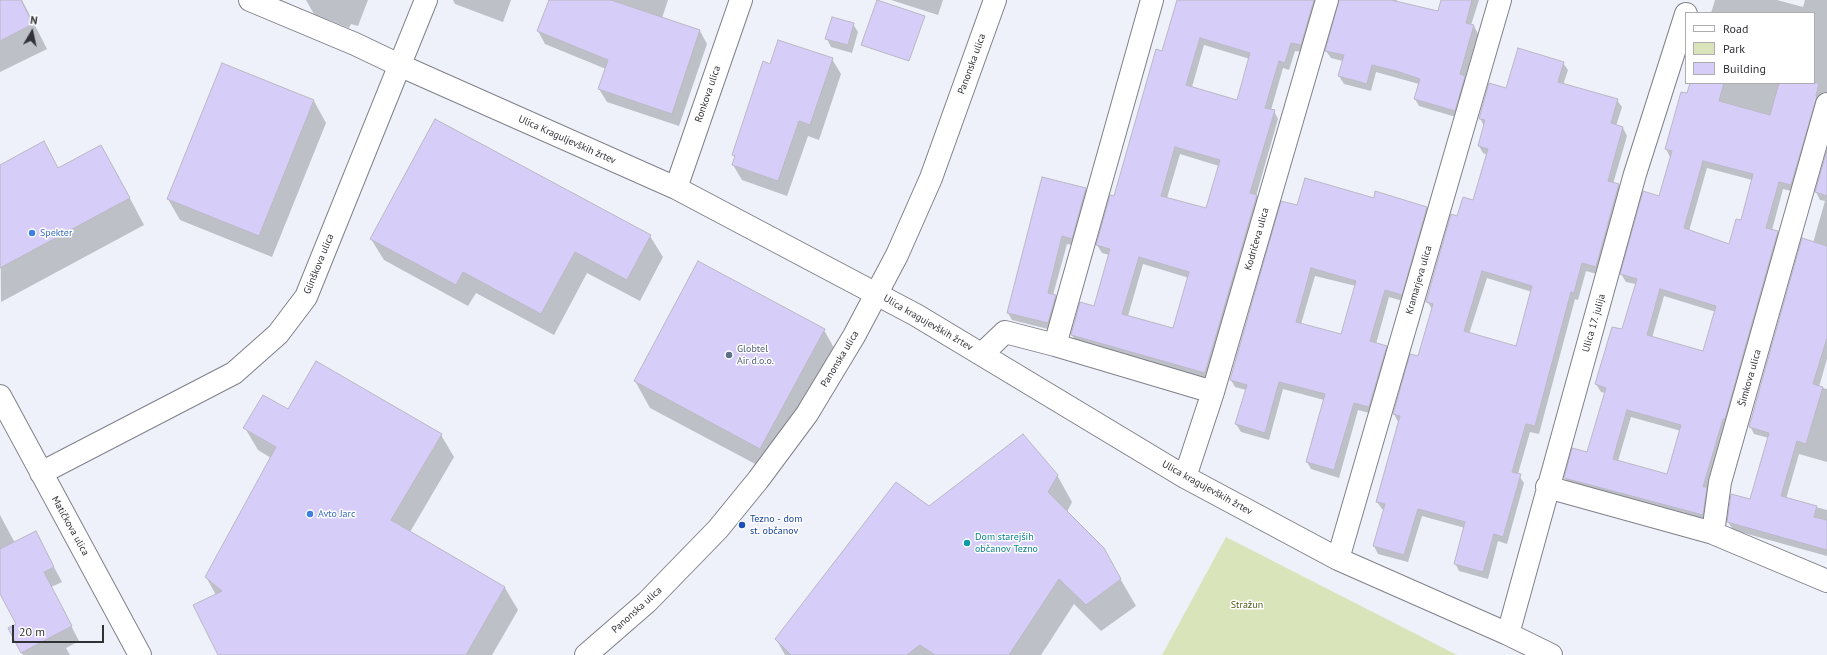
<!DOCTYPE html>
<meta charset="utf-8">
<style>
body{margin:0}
#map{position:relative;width:1827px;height:655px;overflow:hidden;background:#eef0fa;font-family:"PT Sans",sans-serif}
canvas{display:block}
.legend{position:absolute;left:1685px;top:12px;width:130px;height:72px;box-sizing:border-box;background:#fff;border:1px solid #adadaf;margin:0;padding:5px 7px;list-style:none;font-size:12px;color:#313236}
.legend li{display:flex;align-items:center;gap:8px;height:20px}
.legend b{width:20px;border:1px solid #adadaf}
.north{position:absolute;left:12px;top:12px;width:40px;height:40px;-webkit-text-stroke:3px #fff;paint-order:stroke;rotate:9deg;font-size:11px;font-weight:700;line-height:16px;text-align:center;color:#313236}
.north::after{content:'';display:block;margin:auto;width:14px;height:18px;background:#313236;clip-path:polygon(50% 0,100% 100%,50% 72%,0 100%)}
.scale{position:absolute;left:12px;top:625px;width:92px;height:18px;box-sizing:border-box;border:2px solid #313236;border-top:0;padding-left:5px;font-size:12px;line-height:14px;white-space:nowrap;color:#313236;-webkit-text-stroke:3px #fff;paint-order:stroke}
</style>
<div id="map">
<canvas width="1827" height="655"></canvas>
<ul class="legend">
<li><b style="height:5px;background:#fff"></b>Road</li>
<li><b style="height:11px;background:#dae4bb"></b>Park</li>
<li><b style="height:11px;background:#d6cdf9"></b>Building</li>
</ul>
<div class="north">N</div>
<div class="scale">20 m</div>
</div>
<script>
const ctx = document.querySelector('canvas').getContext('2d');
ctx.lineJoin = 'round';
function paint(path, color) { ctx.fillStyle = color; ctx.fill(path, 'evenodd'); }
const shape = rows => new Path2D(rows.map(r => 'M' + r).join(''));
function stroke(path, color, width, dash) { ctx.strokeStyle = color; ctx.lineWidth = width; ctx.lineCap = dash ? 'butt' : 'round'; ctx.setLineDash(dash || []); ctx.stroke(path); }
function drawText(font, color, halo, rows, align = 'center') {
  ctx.font = font + ' "PT Sans",sans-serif'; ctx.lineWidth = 3; ctx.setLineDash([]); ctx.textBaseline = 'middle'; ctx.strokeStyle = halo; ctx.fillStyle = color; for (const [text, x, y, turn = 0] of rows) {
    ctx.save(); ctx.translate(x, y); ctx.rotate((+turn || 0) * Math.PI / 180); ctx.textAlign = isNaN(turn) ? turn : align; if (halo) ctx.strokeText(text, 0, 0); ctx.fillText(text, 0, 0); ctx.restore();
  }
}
paint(shape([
 [1226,537,1457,655,1162,655]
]), '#dae4bb');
paint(shape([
 [0,0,22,0,47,49,0,72],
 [306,0,368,0,358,26,351,24,349,28,314,14],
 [453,0,511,0,503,22,455,4],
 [550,0,668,0,662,18,700,31,707,44,679,126,607,102,599,89,606,69,545,44,538,31],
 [891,0,943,0,938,15],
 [1178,0,1322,0,1305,52,1295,51,1289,70,1283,68,1271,110,1274,111,1278,119,1256,196,1261,204,1210,380,1076,343,1072,335,1081,303,1094,307,1109,255,1102,253,1097,245,1115,197,1163,52],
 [1204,45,1250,59,1237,101,1192,87],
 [1180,154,1219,166,1207,210,1167,198],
 [1143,264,1189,278,1173,329,1128,316],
 [1340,0,1397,0,1396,2,1438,12,1442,0,1479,0,1471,25,1474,26,1478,34,1465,78,1469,84,1459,118,1419,106,1415,99,1419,84,1401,79,1376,72,1371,91,1344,84,1339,76,1343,61,1331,58,1326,51],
 [1715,0,1777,0,1803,7,1805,0,1827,0,1827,100,1795,192,1783,189,1772,230,1777,232,1782,240,1707,522,1569,486,1565,478,1573,449,1588,453,1605,393,1601,392,1596,384,1623,331,1636,284,1626,282,1621,274,1660,197,1670,157,1666,149,1691,83,1814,83,1814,13,1711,13],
 [1707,168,1752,180,1741,221,1730,245,1689,231],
 [1664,296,1716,312,1703,352,1652,338],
 [1631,417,1681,431,1668,475,1618,461],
 [853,24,858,32,852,53,831,47,827,39],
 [832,59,841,74,819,140,808,136,787,196,742,180,733,165,735,159,733,155,771,65],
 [1563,63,1568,70,1563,85,1617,100,1622,107,1616,126,1623,128,1627,136,1613,184,1618,185,1623,193,1600,275,1586,271,1578,300,1575,299,1539,434,1530,432,1518,474,1524,483,1507,544,1498,541,1488,579,1459,571,1455,563,1465,528,1422,516,1408,562,1378,554,1374,546,1384,510,1382,509,1377,502,1398,422,1394,414,1418,357,1432,309,1427,301,1458,217,1473,201,1487,155,1483,153,1479,146,1484,126,1480,118,1507,90],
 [1487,278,1532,292,1516,348,1469,334],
 [223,64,314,101,326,123,272,257,180,220,168,199],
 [44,143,58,169,116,172,144,225,1,302,0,166],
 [1827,154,1827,359,1819,387,1827,389,1827,462,1799,454,1786,499,1827,510,1827,556,1733,530,1728,522,1751,500,1769,438,1754,434,1750,426,1813,243,1825,201,1820,200,1816,192],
 [1085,189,1090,197,1076,246,1067,244,1053,295,1055,296,1060,304,1052,330,1012,320,1008,313],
 [1374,199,1426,208,1431,215,1406,302,1389,297,1376,344,1386,347,1390,355,1373,414,1358,410,1339,478,1311,469,1307,462,1324,400,1283,389,1269,440,1241,432,1236,424,1246,390,1235,387,1231,380,1298,206],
 [1315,276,1356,286,1341,336,1301,324],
 [650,236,663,257,640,301,587,273,554,335,476,293,468,306,384,260,371,239],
 [824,330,839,357,776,475,650,408,635,381],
 [288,411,441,435,454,457,410,532,505,588,518,610,492,655,219,655,216,595,206,577,271,458,258,450,245,428],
 [1057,475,1072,502,1067,512,1103,549,1136,606,1101,631,1074,604,1041,655,785,655,776,639,929,507],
 [0,515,15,543,43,547,62,582,51,587,79,641,66,648,70,655,23,655,9,629,17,625,0,592]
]), '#0003');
const building = shape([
 [0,0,21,0,33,24,0,41,0,0],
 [549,0,611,0,700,30,672,114,598,89,608,60,537,31,549,0],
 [877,0,925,16,909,61,861,45,877,0],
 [1177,0,1314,0,1301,45,1291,43,1285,63,1279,61,1265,108,1275,110,1250,193,1257,195,1205,373,1071,335,1080,302,1094,306,1110,249,1096,245,1110,195,1114,196,1156,49,1162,51,1177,0],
 [1200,38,1250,53,1237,100,1186,85,1200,38],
 [1175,147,1220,160,1206,208,1161,196,1175,147],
 [1139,257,1189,272,1173,328,1122,314,1139,257],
 [1339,0,1391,0,1438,11,1441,0,1472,0,1466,23,1474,25,1460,74,1465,76,1455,111,1414,99,1420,79,1396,71,1372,65,1367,84,1338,76,1344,55,1325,51,1339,0],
 [832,17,854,23,848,45,825,39,832,17],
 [778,40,833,58,810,125,799,121,778,181,732,165,735,156,732,155,763,61,770,64,778,40],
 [1518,48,1564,62,1558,82,1618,99,1611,123,1623,127,1608,181,1619,184,1596,267,1582,263,1574,293,1571,292,1535,426,1526,424,1512,472,1521,474,1503,537,1494,534,1483,572,1454,564,1465,522,1418,509,1404,555,1373,546,1385,504,1376,502,1400,416,1393,414,1410,354,1418,356,1433,304,1426,302,1451,214,1457,216,1463,197,1473,200,1488,149,1478,146,1485,120,1479,119,1489,83,1506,88,1518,48],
 [1482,271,1532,286,1516,346,1464,331,1482,271],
 [222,63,314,100,259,236,167,199,222,63],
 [1690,83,1724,83,1719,101,1770,115,1779,83,1819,83,1816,96,1817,96,1791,185,1779,182,1766,228,1778,231,1725,419,1723,419,1703,487,1707,487,1703,515,1564,478,1572,448,1587,452,1606,388,1595,384,1612,327,1622,329,1637,279,1620,274,1643,191,1659,196,1672,151,1665,149,1681,92,1687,93,1690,83],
 [1703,161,1753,174,1741,220,1736,219,1729,244,1684,228,1703,161],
 [1660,289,1716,306,1703,351,1647,335,1660,289],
 [1627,410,1681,425,1667,474,1613,459,1627,410],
 [435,119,651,235,627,280,575,252,541,314,463,272,456,285,370,239,435,119],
 [44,141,58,168,101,145,130,198,0,268,0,165,44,141],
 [1827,150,1827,196,1815,192,1827,150],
 [1042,177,1086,188,1072,239,1062,236,1048,293,1056,295,1048,323,1007,313,1042,177],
 [1305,178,1374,198,1375,191,1427,207,1402,295,1385,290,1370,341,1387,346,1369,407,1354,403,1334,470,1306,462,1325,394,1279,382,1265,433,1235,424,1247,385,1230,380,1281,201,1297,205,1305,178],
 [1311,268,1356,281,1341,334,1296,322,1311,268],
 [1802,238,1827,246,1827,338,1813,384,1823,387,1806,444,1797,441,1781,496,1817,506,1814,517,1827,520,1827,550,1727,522,1731,494,1750,499,1769,433,1749,427,1802,238],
 [698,261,825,329,760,449,634,381,698,261],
 [316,361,442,434,391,520,505,587,466,655,218,655,193,605,222,591,205,577,276,447,243,428,263,395,288,409,316,361],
 [1023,434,1058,475,1048,492,1104,548,1121,579,1086,605,1059,579,1009,655,935,655,920,645,907,655,791,655,775,639,896,482,929,506,1023,434],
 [36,531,54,567,44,572,72,626,21,653,8,628,16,624,0,594,0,549,36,531]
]);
paint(building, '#d6cdf9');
stroke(building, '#bab8c2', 1);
const minor = shape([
 [250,0,355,44,399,65,676,188,916,315,1185,477,1338,559,1508,634,1551,655],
 [1827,104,1720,482,1713,533,1827,581],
 [676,188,741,0],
 [1055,345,1152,0],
 [982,354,1005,332,1055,345,1213,392],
 [0,396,140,655],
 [41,473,234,373,278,334,306,297,426,0],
 [1185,477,1213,392,1327,0],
 [1547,487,1713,533],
 [1338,559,1500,0],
 [1508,634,1635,174,1686,14]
]);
const tertiary = shape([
 [586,655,647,602,718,529,758,480,807,414,854,336,897,255,931,178,995,0]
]);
stroke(minor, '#7f818a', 24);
stroke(tertiary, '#7f818a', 24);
stroke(minor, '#fff', 22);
stroke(tertiary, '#fff', 22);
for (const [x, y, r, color] of [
 [32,233,4,"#3f7fe0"],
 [729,355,4,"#5c6f8a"],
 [310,514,4,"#3f7fe0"],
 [742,525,4,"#1a4fb4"],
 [967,543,4,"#0f9aa8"]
]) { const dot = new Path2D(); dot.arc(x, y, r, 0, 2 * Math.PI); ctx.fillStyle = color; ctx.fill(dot); stroke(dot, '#fff', 1.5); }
drawText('10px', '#313236', '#fff', [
 ["Panonska ulica",972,64,-70],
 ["Ronkova ulica",708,94,-71],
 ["Ulica Kraguljevških žrtev",567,140,24],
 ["Kodričeva ulica",1257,239,-74],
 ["Glinškova ulica",319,264,-68],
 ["Kramarjeva ulica",1419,280,-74],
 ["Ulica kragujevških žrtev",928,323,30],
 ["Ulica 17. julija",1594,323,-74],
 ["Panonska ulica",840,359,-59],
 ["Šimkova ulica",1750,378,-74],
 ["Ulica kragujevških žrtev",1207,488,29],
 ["Matičkova ulica",70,526,61],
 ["Panonska ulica",637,610,-42]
]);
drawText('10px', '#366cbe', '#fff', [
 ["Spekter",40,233],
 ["Avto Jarc",318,514]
], 'left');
drawText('10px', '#4e5e75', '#fff', [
 ["Globtel",737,349],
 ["Air d.o.o.",737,361]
], 'left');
drawText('10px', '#164399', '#fff', [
 ["Tezno - dom",750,519],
 ["st. občanov",750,531]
], 'left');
drawText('10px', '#0d838f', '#fff', [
 ["Dom starejših",975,537],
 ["občanov Tezno",975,549]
], 'left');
drawText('10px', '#515d1a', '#fff', [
 ["Stražun",1247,605]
]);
</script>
